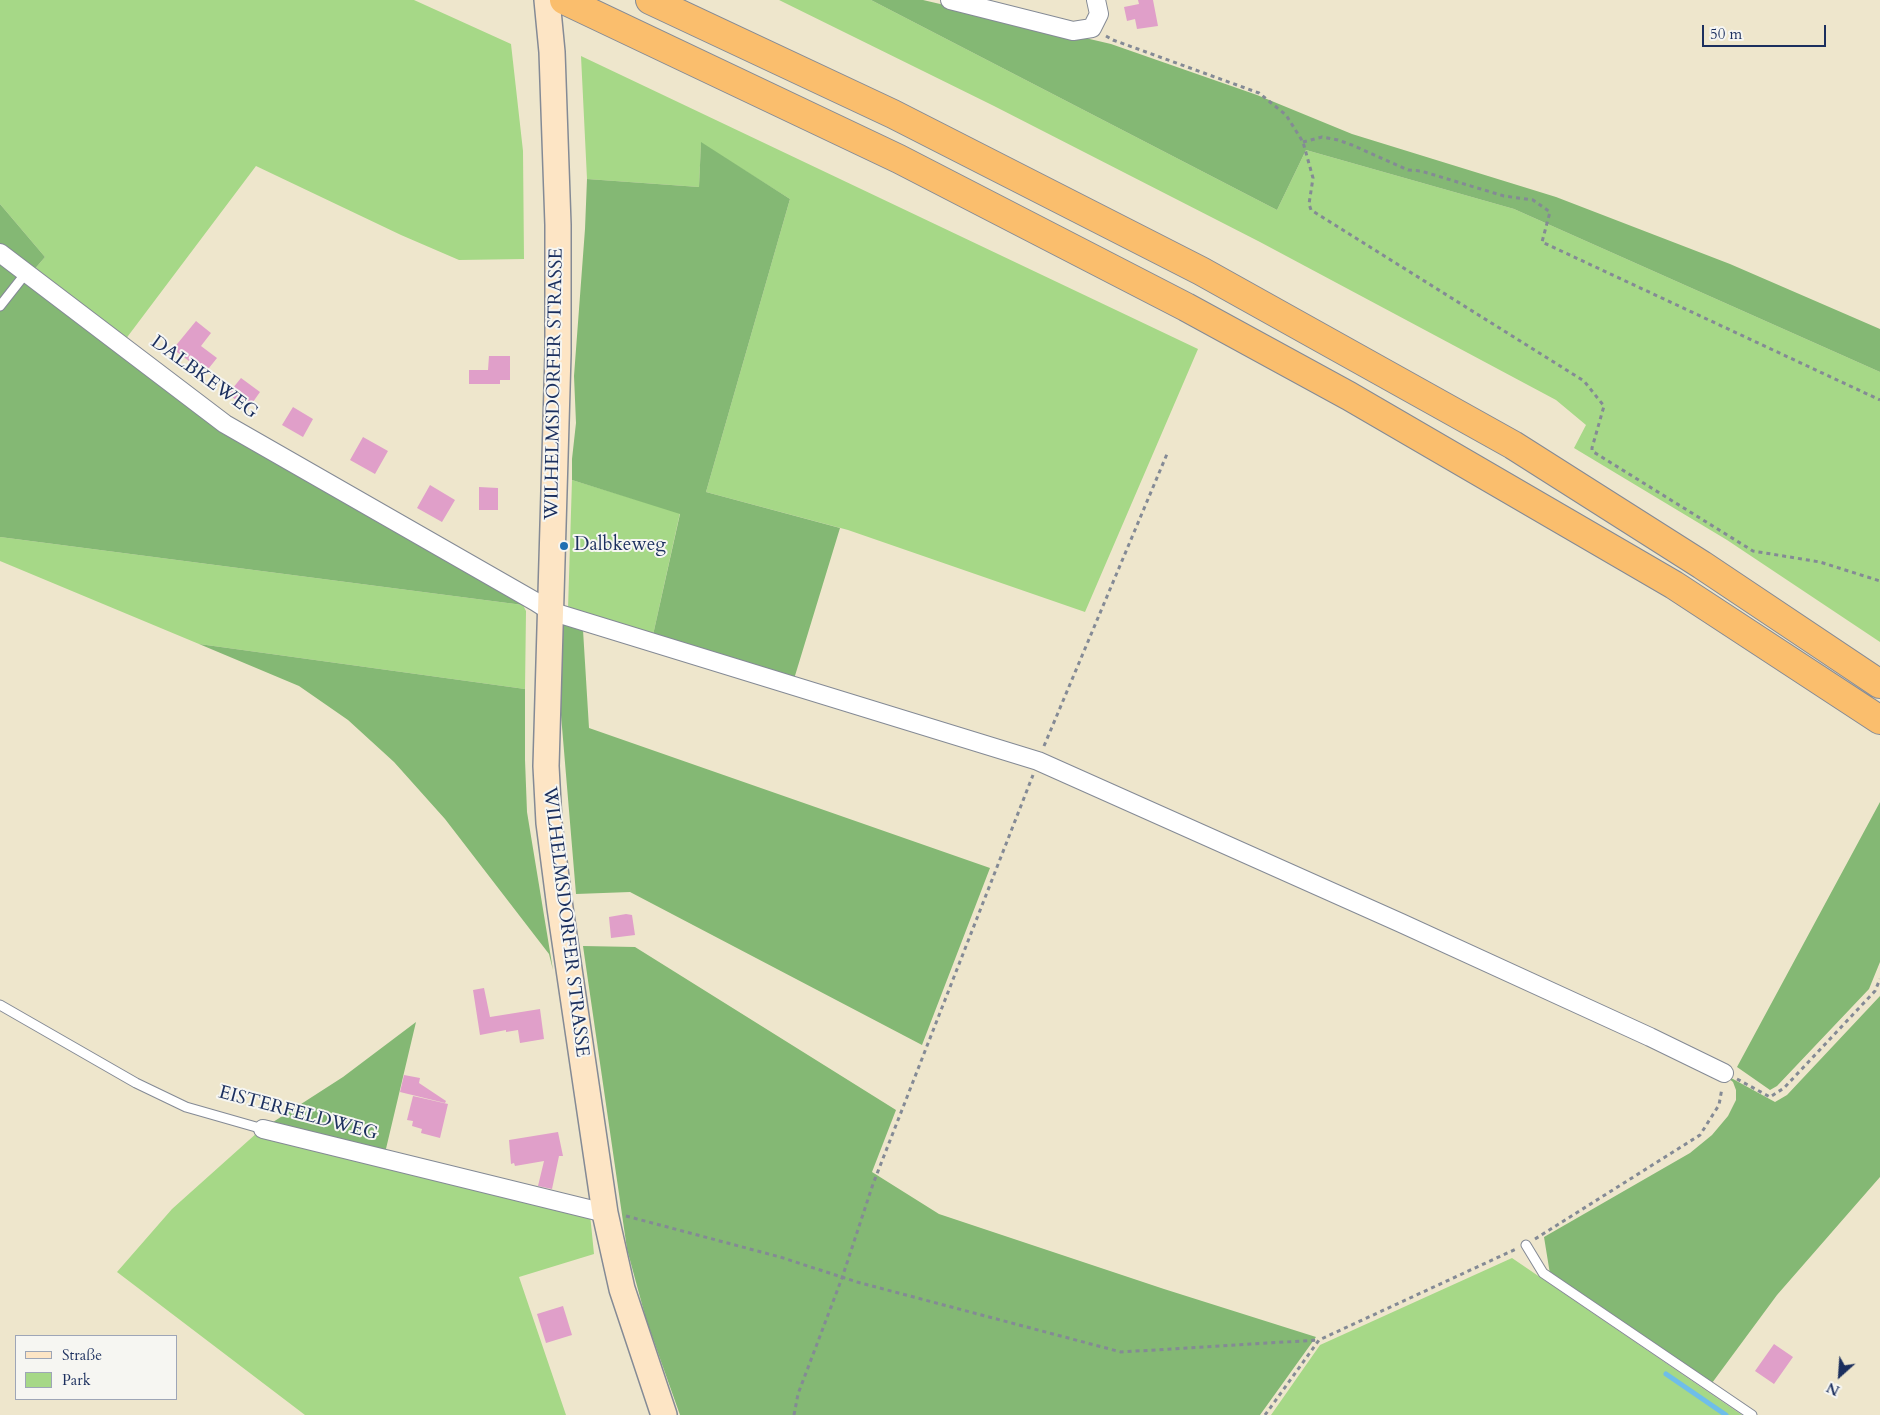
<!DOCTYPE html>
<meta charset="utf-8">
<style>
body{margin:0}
#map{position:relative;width:1880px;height:1415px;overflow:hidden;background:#eee6cc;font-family:Cardo,serif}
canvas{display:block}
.legend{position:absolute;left:15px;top:1335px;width:162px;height:65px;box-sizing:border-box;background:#f6f6f2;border:1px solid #9ea6b7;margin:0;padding:6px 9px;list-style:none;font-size:15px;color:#1b2f5e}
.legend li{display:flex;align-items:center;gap:10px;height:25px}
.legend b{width:25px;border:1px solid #9ea6b7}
.north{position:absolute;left:1815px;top:1350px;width:50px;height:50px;-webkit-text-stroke:4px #f6f6f2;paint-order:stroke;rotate:206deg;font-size:14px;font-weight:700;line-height:20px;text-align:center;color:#1b2f5e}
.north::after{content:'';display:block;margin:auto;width:18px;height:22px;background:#1b2f5e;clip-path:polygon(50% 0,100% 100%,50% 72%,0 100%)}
.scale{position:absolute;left:1702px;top:25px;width:124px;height:22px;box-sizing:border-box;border:2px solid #1b2f5e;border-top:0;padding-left:6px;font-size:15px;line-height:18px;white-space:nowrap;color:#1b2f5e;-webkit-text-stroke:4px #f6f6f2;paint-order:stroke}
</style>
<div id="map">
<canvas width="1880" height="1415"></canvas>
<ul class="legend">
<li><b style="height:6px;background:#fde5c5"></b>Straße</li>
<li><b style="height:14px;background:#a6d887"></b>Park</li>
</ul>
<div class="north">N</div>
<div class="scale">50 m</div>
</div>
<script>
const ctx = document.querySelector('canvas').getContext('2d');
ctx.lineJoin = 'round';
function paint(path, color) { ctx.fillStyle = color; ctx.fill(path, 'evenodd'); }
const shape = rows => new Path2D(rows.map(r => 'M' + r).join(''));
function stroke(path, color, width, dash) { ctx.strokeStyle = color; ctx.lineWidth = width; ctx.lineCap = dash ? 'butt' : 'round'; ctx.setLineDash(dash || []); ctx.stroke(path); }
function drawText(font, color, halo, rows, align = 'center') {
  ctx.font = font + ' Cardo,serif'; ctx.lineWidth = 4; ctx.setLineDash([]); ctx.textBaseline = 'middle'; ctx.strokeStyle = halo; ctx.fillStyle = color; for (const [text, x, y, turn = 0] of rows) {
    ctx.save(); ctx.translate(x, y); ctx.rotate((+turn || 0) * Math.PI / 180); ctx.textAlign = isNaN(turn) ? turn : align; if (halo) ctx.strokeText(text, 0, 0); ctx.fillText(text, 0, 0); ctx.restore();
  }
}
paint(shape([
 [0,0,414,0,511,44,523,151,524,259,459,260,401,235,256,166,125,340,33,271,45,257,0,204],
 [779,0,871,0,1277,210,1306,150,1514,209,1880,372,1880,642,1727,540,1574,448,1586,425,1556,400,1260,242,994,106],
 [581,56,1198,349,1085,612,848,530,706,492,790,199,701,143,699,187,587,179],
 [572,480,680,513,653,635,568,609],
 [0,537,523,605,526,611,525,689,199,644,0,561],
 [258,1132,590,1214,594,1254,519,1277,566,1415,305,1415,117,1272,172,1209],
 [1512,1258,1742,1415,1271,1415,1320,1345]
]), '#a6d887');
paint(shape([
 [871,0,923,0,1111,44,1257,95,1352,134,1556,197,1730,264,1880,329,1880,372,1514,209,1306,150,1277,210],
 [701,142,790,199,706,492,840,528,794,679,653,635,680,514,572,480,572,459,576,423,574,376,585,229,587,179,699,187],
 [0,204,45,257,33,271,0,245],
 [0,263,222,431,523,605,0,537],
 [560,622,583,630,589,728,990,868,922,1045,630,892,576,894,561,715],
 [199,644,525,689,525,760,527,812,553,970,549,954,445,819,394,762,348,720,299,686],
 [1880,802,1880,962,1869,989,1777,1086,1770,1090,1737,1067],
 [583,946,635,947,896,1110,872,1172,939,1214,1164,1289,1316,1337,1260,1415,680,1415,646,1319,627,1249],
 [1880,996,1880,1177,1777,1295,1712,1383,1550,1274,1544,1237,1690,1153,1712,1135,1728,1116,1736,1100,1736,1090,1733,1082,1722,1073,1775,1102,1787,1095],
 [416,1022,385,1153,270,1124,343,1077]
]), '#84b874');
stroke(shape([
 [1666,1374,1726,1415]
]), '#6fbee9', 5);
paint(shape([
 [1138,0,1153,0,1158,26,1137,29,1135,19,1127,21,1124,7,1139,4],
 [196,321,211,333,201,346,217,358,205,373,173,349],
 [489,356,510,356,510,380,500,380,500,384,469,384,469,370,488,370],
 [241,378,260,392,248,409,228,394],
 [293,407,313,419,303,437,282,425],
 [363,437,388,451,375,474,350,460],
 [430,485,455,500,442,522,417,508],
 [479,487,498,488,498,510,479,510],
 [626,914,632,915,635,935,611,938,609,917],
 [484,988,490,1017,540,1009,544,1039,520,1043,518,1030,506,1032,506,1030,480,1035,473,990],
 [404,1075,420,1078,419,1083,446,1101,445,1103,400,1092],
 [413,1096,448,1104,440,1138,421,1133,422,1129,412,1126,413,1121,407,1120],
 [558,1132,563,1156,559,1156,552,1189,538,1186,544,1161,515,1166,514,1163,511,1164,509,1140],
 [563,1306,572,1335,546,1343,537,1314],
 [1774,1344,1793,1357,1774,1384,1755,1371]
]), '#e09fc9');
const lane = shape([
 [0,306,26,273],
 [0,1005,136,1083,186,1107,263,1129],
 [1526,1245,1543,1273,1752,1415]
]);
const street = shape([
 [950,0,1073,31,1092,28,1099,14,1096,0],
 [0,253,225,424,536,602,550,611,1038,761,1401,923,1650,1037,1724,1073],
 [263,1129,605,1213]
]);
const secondary = shape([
 [547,0,552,52,558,225,558,354,546,766,549,823,560,908,605,1213,622,1289,664,1415]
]);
const highway = shape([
 [564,0,899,159,1186,307,1349,396,1674,585,1880,720],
 [650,0,893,114,1201,271,1513,445,1702,565,1880,684]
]);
stroke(lane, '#848a95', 11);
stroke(street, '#848a95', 20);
stroke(secondary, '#848a95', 28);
stroke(highway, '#848a95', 30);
stroke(shape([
 [1106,36,1113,40,1259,93,1286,115,1303,142,1313,178,1309,204,1311,210,1584,381,1604,406,1592,448,1592,451,1753,551,1820,562,1880,581],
 [1303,142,1322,137,1338,140,1352,145,1408,170,1421,171,1504,196,1533,200,1550,212,1542,242,1880,400],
 [1044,746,1167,454],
 [1737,1079,1770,1097,1784,1088,1875,991,1880,979],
 [626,1216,780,1257,857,1282,1121,1352,1318,1340],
 [1535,1239,1700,1135,1719,1105,1722,1088],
 [794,1415,798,1394,842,1278,873,1184,1033,775],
 [1265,1415,1319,1340,1516,1249]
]), '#848a95', 3, [4, 4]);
stroke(lane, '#fff', 9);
stroke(street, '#fff', 18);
stroke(secondary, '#fde5c5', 25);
stroke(highway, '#fabe6d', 28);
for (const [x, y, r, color] of [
 [564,546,5,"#1f6fb2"]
]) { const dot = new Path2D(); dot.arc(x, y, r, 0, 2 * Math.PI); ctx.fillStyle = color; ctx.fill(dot); stroke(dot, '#f6f6f2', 2); }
drawText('19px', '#1b2f5e', '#f6f6f2', [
 ["DALBKEWEG",204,378,36],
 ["WILHELMSDORFER STRASSE",555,384,-89],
 ["WILHELMSDORFER STRASSE",565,922,83],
 ["EISTERFELDWEG",298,1114,15]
]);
drawText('19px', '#1b2f5e', '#f6f6f2', [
 ["Dalbkeweg",574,546]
], 'left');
</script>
